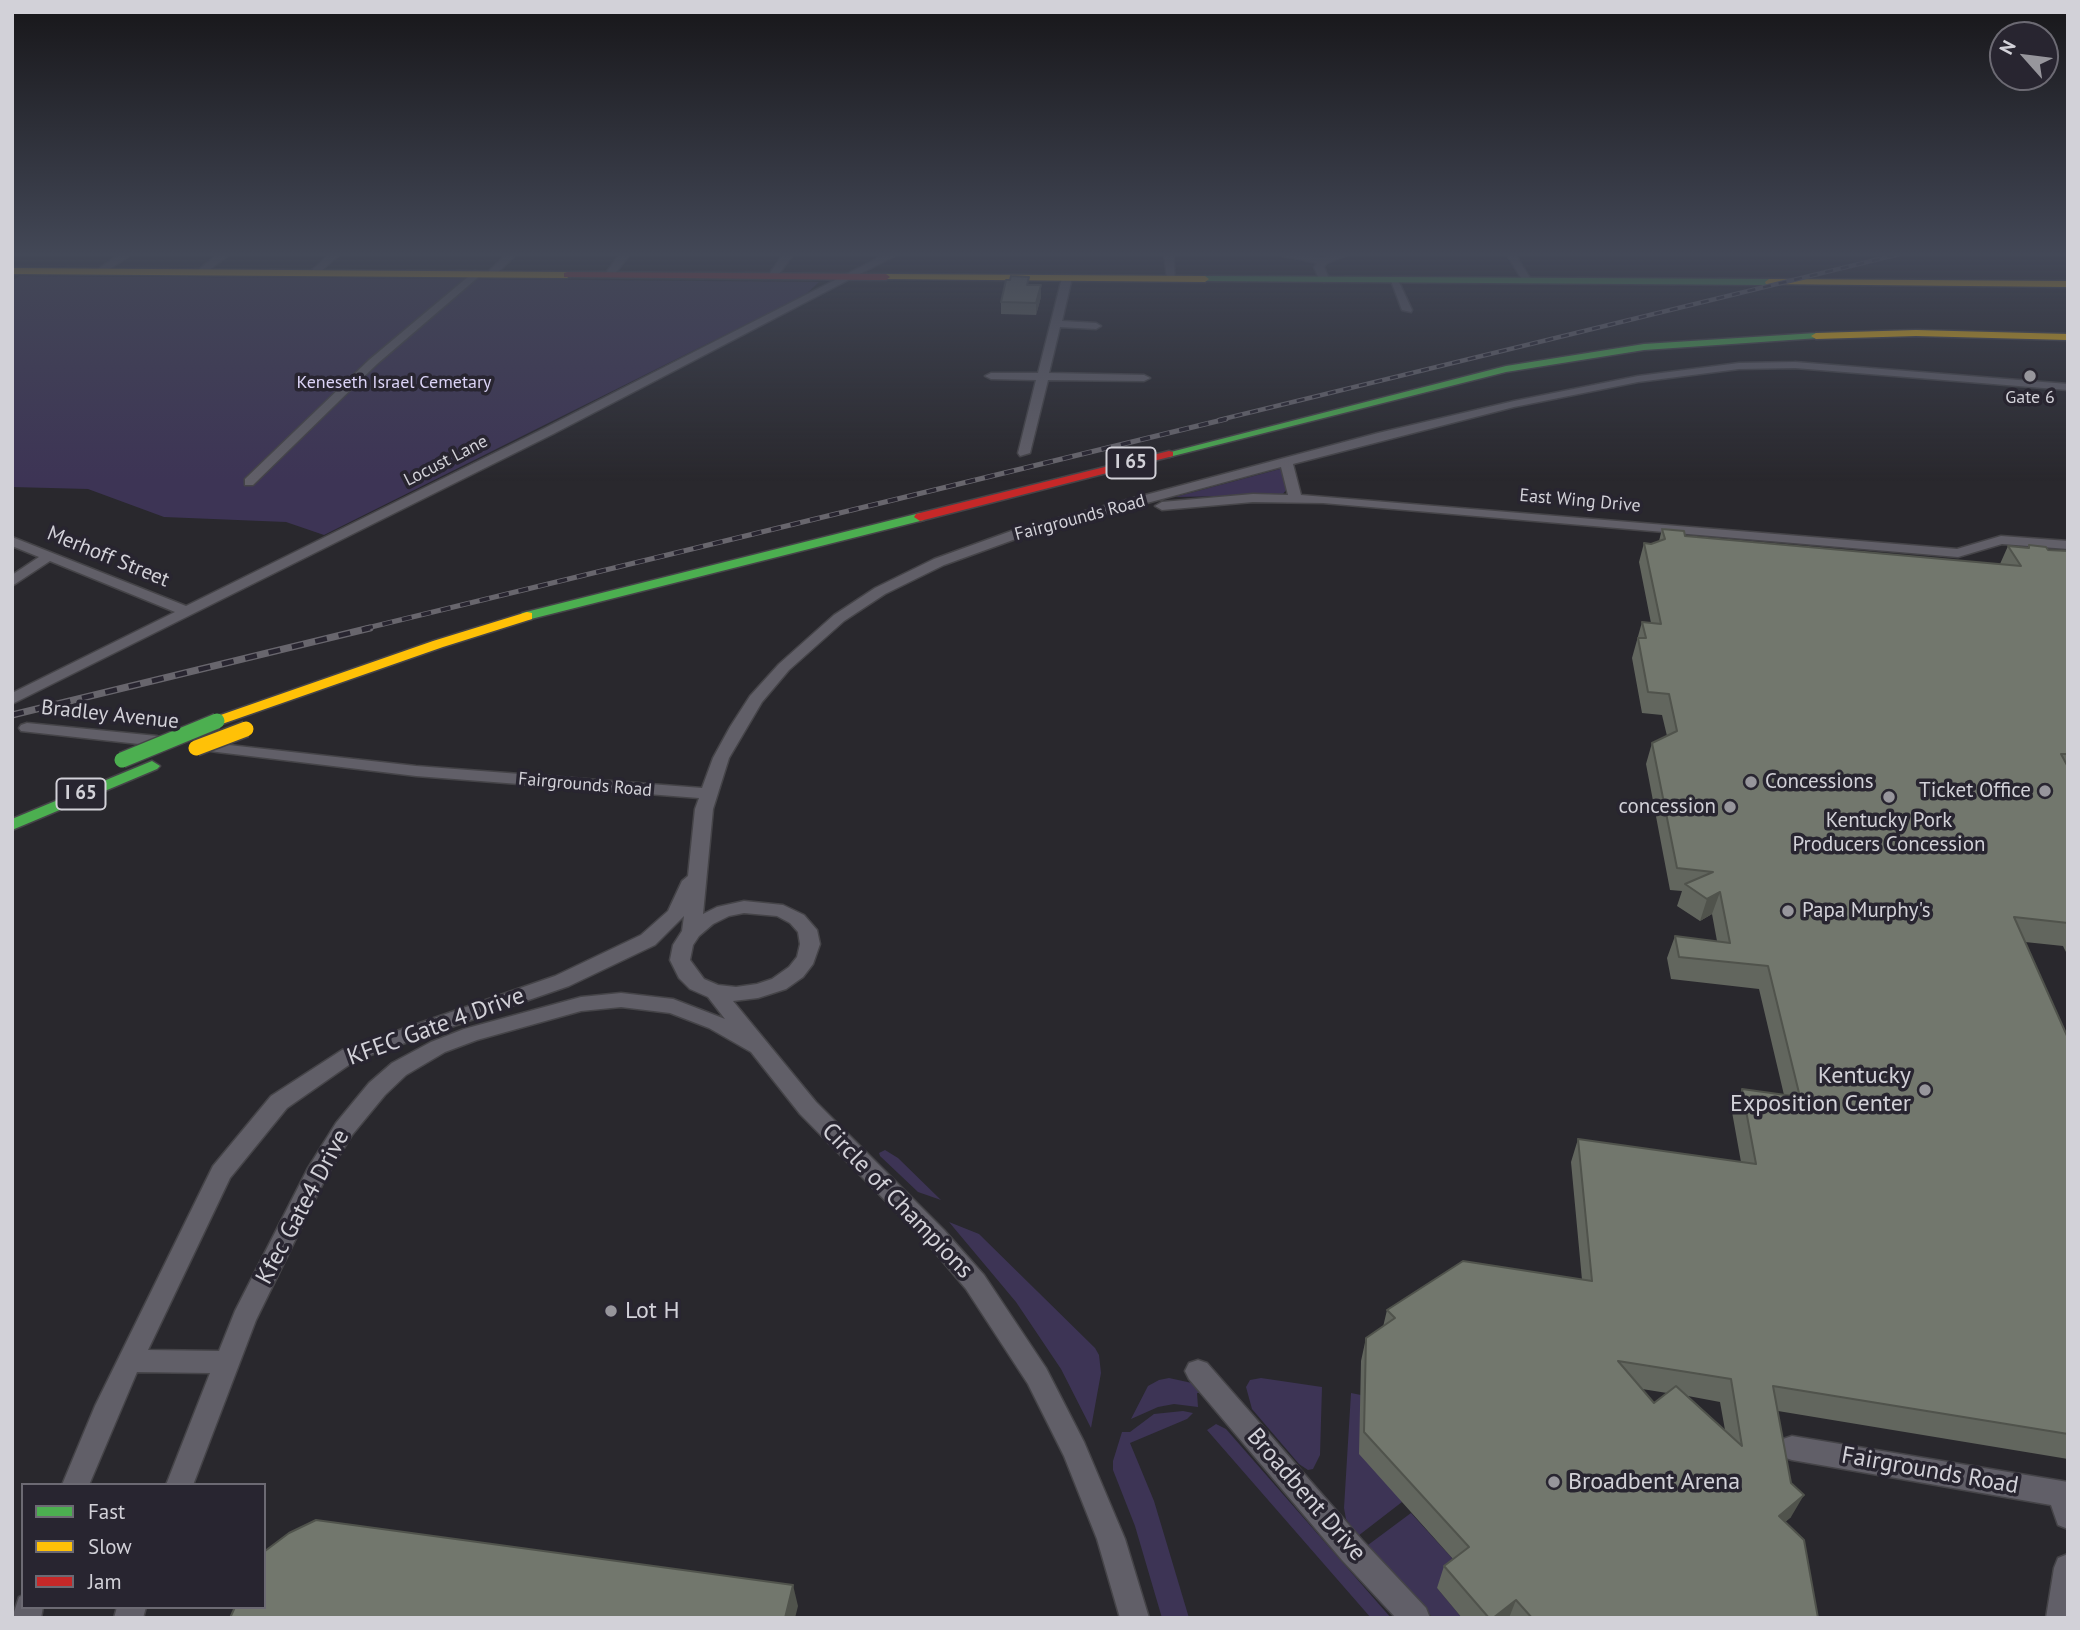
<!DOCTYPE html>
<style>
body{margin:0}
#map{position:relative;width:2080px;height:1630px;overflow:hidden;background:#29282d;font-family:"PT Sans",sans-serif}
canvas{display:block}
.frame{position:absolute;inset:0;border:14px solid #d2d1d8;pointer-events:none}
.legend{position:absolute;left:21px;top:1483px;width:245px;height:126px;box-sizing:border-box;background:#282530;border:2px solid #6c6a73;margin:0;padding:9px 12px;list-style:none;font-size:21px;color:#d2d1d8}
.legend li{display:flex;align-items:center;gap:14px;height:35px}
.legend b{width:35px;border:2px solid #6c6a73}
.north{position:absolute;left:1989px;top:21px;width:70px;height:70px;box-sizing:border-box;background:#282530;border:2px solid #6c6a73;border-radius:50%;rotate:298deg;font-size:19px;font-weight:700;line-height:28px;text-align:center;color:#d2d1d8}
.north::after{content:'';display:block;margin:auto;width:24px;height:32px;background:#97969c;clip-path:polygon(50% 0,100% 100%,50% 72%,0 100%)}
</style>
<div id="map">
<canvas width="2080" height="1630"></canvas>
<div class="frame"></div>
<ul class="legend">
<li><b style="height:9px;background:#4caf50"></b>Fast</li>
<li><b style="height:9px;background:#ffc107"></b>Slow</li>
<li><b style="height:9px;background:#c62828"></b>Jam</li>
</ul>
<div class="north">N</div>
</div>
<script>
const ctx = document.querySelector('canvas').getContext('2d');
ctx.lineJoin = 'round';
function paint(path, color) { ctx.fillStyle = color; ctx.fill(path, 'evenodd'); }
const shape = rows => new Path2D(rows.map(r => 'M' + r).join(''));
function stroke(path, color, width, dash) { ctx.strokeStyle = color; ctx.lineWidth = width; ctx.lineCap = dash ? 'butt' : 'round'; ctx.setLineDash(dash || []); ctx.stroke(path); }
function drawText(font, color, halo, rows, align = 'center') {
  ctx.font = font + ' "PT Sans",sans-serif'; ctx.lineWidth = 7; ctx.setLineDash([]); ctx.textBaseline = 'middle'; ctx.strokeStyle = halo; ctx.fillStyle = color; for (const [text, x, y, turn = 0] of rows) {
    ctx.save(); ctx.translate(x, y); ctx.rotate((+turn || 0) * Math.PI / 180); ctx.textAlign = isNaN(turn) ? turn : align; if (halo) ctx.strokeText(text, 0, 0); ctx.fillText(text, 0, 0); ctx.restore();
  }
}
paint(shape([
 [19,276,356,278,819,282,805,295,324,535,286,522,164,517,88,489,12,487,12,281],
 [1280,469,1284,471,1287,489,1282,495,1175,497],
 [885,1150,898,1158,941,1200,918,1192,880,1156,879,1153],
 [949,1222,979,1234,1095,1348,1099,1355,1101,1373,1091,1428,1061,1369,1016,1302],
 [1169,1378,1192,1383,1202,1393,1197,1393,1198,1407,1174,1404,1158,1407,1131,1419,1148,1386,1159,1380],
 [1261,1378,1322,1387,1320,1455,1313,1469,1308,1470,1299,1464,1252,1409,1246,1387,1250,1380],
 [1351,1393,1361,1395,1402,1502,1358,1536,1346,1519,1344,1508],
 [1183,1411,1193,1413,1187,1419,1130,1443,1154,1501,1189,1618,1162,1618,1135,1526,1113,1470,1113,1461,1122,1432,1130,1432,1154,1414],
 [1216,1424,1226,1429,1391,1618,1371,1618,1207,1430],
 [1411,1513,1462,1569,1437,1588,1462,1618,1433,1618,1368,1545]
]), '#3d3455');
const street = shape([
 [122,253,133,253,104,273,98,273,98,269,122,253],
 [220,253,231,253,204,274,198,274,198,270,220,253],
 [331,253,341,253,318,274,312,274,312,270,331,253],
 [508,253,518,253,495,275,489,275,489,271,508,253],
 [621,253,631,253,613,276,607,276,605,274,621,253],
 [784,253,794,253,776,278,770,278,768,276,784,253],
 [888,253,900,253,553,434,12,704,12,693,175,612,50,561,12,586,12,575,39,557,12,546,12,537,186,606,545,428,888,253],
 [1164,253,1173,253,1175,281,1167,279,1164,253],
 [1270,253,1290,253,1323,258,1339,253,1352,253,1327,263,1324,267,1329,279,1324,282,1319,279,1314,267,1317,263,1270,253],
 [1506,253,1514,253,1532,281,1530,283,1524,283,1506,253],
 [475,271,483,273,377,364,253,485,245,485,245,479,369,360,475,271],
 [1067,275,1072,278,1062,321,1096,323,1101,326,1096,329,1060,327,1049,373,1144,375,1150,378,1144,381,1048,380,1030,453,1020,456,1018,453,1036,380,991,379,985,376,991,373,1038,373,1062,278,1067,275],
 [1390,278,1398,280,1412,310,1411,312,1402,310,1390,278],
 [1795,362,2068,384,2068,390,1795,368,1739,369,1638,382,1514,407,1293,464,1301,495,1957,549,2001,536,2068,541,2068,549,2002,544,1958,557,1323,503,1253,502,1162,510,1155,506,1162,502,1253,494,1288,495,1281,467,1024,536,944,565,885,594,844,621,789,670,762,702,729,758,713,809,703,914,717,907,744,901,783,905,804,915,817,930,820,944,813,964,803,977,786,989,758,998,733,1001,816,1102,944,1230,984,1275,1046,1368,1084,1442,1125,1539,1149,1618,1120,1618,1097,1539,1064,1456,1028,1384,966,1289,928,1244,800,1114,751,1052,709,1028,670,1013,621,1007,581,1011,477,1040,445,1052,406,1075,385,1095,352,1135,325,1179,256,1320,193,1485,166,1485,210,1373,137,1372,89,1485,62,1485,95,1406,213,1166,271,1096,342,1050,555,976,641,935,668,911,682,881,688,876,695,809,699,798,416,776,217,752,211,751,209,747,211,743,416,766,702,788,713,758,730,727,750,696,779,664,834,615,875,588,934,559,1014,530,1378,433,1514,401,1638,376,1739,363,1795,362],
 [744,913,777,916,790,923,798,932,800,944,797,957,789,967,772,979,757,984,736,987,718,985,704,979,690,960,693,945,699,936,713,924,729,916,744,913],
 [684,916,682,931,673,945,670,960,679,978,690,989,708,997,725,1019,673,999,621,993,581,997,464,1029,431,1042,392,1063,369,1083,336,1123,308,1168,235,1311,219,1351,148,1350,230,1178,287,1108,356,1060,569,986,655,945,684,916],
 [27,723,157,736,165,741,157,746,21,731,19,728,21,725,27,723],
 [1198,1360,1207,1363,1362,1540,1426,1608,1430,1618,1396,1618,1342,1560,1189,1379,1185,1371,1189,1363,1198,1360],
 [1792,1436,2068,1482,2068,1529,2058,1525,2051,1505,1792,1460,1783,1457,1779,1448,1783,1439,1792,1436],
 [2068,1554,2068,1618,2046,1618,2054,1568,2058,1558,2068,1554],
 [23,1595,23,1607,43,1607,41,1618,12,1618,19,1597,23,1595],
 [117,1607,146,1607,143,1618,114,1618,117,1607]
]);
const fast = shape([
 [1205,276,1769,279,1773,282,1769,285,1202,281,1201,279,1205,276],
 [1816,333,1819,334,1819,338,1644,350,1506,372,1169,457,1163,454,1506,366,1644,344,1816,333],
 [920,513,924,514,924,520,527,620,520,616,522,613,920,513],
 [152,761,160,766,157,769,12,830,12,819,152,761]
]);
const slow = shape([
 [12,268,567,272,571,275,567,278,12,274,12,268],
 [886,274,1205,276,1209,279,1205,282,883,279,882,277,886,274],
 [1769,279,2068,281,2068,287,1766,284,1765,282,1769,279],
 [1916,330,2068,334,2068,340,1916,336,1816,339,1811,336,1816,333,1916,330],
 [527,612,532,613,532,619,443,647,222,724,217,725,210,721,212,718,433,641,527,612]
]);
const jam = shape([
 [567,272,886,274,890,277,886,280,564,277,564,273,567,272],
 [1169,451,1173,452,1173,456,920,521,914,517,916,514,1169,451]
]);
stroke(street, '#454448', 3);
stroke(fast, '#454448', 3);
stroke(slow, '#454448', 3);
stroke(jam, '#454448', 3);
paint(street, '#615f68');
paint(fast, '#4caf50');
paint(slow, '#ffc107');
paint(jam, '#c62828');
const railFar2 = shape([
 [1219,420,1904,253]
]);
const railFar1 = shape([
 [363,629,1226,419]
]);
const rail = shape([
 [12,715,370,628]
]);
stroke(railFar2, '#68666d', 4.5);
stroke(railFar1, '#68666d', 5);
stroke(rail, '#68666d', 7);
stroke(railFar2, '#282530', 2.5, [8]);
stroke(railFar1, '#282530', 3.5, [10]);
stroke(rail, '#282530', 4.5, [12]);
const fastBridge = shape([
 [122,760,217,721]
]);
const slowBridge = shape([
 [196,748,246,729]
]);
stroke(fastBridge, '#454448', 18, []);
stroke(slowBridge, '#454448', 18, []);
stroke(fastBridge, '#4caf50', 15);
stroke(slowBridge, '#ffc107', 15);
paint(shape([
 [1029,285,1041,297,1036,315,1001,314,1001,302],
 [1662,529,1685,536,2000,564,2008,546,2028,548,2029,545,2048,550,2068,551,2068,956,2063,946,2025,942,2068,1038,2068,1459,1778,1411,1791,1517,1785,1522,1818,1618,1462,1618,1437,1588,1444,1566,1453,1559,1359,1454,1361,1361,1366,1338,1383,1327,1387,1310,1582,1280,1571,1162,1578,1139,1741,1162,1732,1112,1742,1089,1784,1095,1759,989,1671,979,1667,958,1675,936,1717,941,1712,914,1700,921,1677,906,1682,891,1670,890,1646,764,1652,743,1667,736,1662,715,1642,713,1632,658,1642,622,1651,623,1639,562,1644,543,1651,544,1659,541],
 [1642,1389,1667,1393,1654,1403],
 [1688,1396,1720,1402,1725,1430]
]), '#62665e');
paint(shape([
 [1041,285,1041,297,1036,315,1036,303],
 [1720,892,1712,914,1700,921,1707,899],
 [1804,1495,1791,1517,1767,1538,1779,1516],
 [793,1585,798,1606,795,1618,785,1618],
 [1516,1600,1509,1618,1493,1618]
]), '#50534c');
const building = shape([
 [1011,276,1029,277,1027,285,1041,285,1036,303,1001,302,1006,280,1010,280,1011,276],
 [1662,529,1684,531,1685,536,2021,566,2008,546,2029,548,2029,545,2046,547,2048,550,2068,551,2068,754,2061,754,2068,767,2068,923,2014,917,2068,1038,2068,1434,1773,1386,1791,1483,1804,1495,1779,1516,1804,1540,1818,1618,1532,1618,1516,1600,1493,1618,1489,1618,1444,1566,1469,1547,1364,1432,1366,1338,1395,1318,1387,1310,1463,1261,1592,1281,1578,1139,1756,1164,1742,1089,1800,1097,1768,966,1679,957,1675,936,1730,943,1720,892,1707,899,1685,884,1713,872,1677,868,1652,743,1677,731,1669,694,1648,692,1638,638,1646,638,1642,622,1661,624,1644,543,1651,544,1665,539,1662,529],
 [1618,1361,1731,1379,1742,1446,1676,1386,1654,1403,1618,1361],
 [316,1520,793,1585,785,1618,230,1618,235,1607,264,1607,265,1551,289,1533,316,1520]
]);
paint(building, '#72776d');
stroke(building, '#50534c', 2);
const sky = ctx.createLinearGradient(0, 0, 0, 481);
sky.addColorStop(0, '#171619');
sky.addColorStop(0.53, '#434857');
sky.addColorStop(1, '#43485700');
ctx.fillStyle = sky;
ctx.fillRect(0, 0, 2080, 481);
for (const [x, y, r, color] of [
 [2030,376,7,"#97969c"],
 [1751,782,7,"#97969c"],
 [2045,791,7,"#97969c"],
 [1889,797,7,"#97969c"],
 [1730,807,7,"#97969c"],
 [1788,911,7,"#97969c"],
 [1925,1090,7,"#97969c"],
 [611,1311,7,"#97969c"],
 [1554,1482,7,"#97969c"]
]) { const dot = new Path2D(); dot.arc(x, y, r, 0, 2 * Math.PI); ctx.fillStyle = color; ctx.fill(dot); stroke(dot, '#282530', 2.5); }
drawText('18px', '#dbd3f6', '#282530', [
 ["Keneseth Israel Cemetary",394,383]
]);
drawText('18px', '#d2d1d8', '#282530', [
 ["Gate 6",2030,398]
]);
drawText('18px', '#d2d1d8', '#282530', [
 ["Locust Lane",446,461,-27],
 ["East Wing Drive",1580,501,5],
 ["Fairgrounds Road",1080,518,-15],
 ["Fairgrounds Road",585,785,5]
]);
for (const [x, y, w] of [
 [1131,463,49],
 [81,794,49]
]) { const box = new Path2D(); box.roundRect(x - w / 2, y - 15.5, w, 31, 5); ctx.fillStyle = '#282530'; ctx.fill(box); stroke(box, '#d2d1d8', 2); }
drawText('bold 19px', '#d2d1d8', null, [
 ["I 65",1131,463],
 ["I 65",81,794]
]);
drawText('21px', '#d2d1d8', '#282530', [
 ["Merhoff Street",108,557,22],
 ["Bradley Avenue",110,715,6]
]);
drawText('21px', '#d2d1d8', '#282530', [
 ["Concessions",1765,782],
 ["Ticket Office",2031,791,"right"],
 ["concession",1716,807,"right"],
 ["Kentucky Pork",1889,821,"center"],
 ["Producers Concession",1889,845,"center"],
 ["Papa Murphy's",1802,911]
], 'left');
drawText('24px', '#d2d1d8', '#282530', [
 ["KFEC Gate 4 Drive",436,1027,-20],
 ["Circle of Champions",897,1201,46],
 ["Kfec Gate4 Drive",303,1207,-62],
 ["Fairgrounds Road",1930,1471,10],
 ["Broadbent Drive",1306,1495,49]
]);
drawText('24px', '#d2d1d8', '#282530', [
 ["Kentucky",1911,1076,"right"],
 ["Exposition Center",1911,1104,"right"],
 ["Lot H",625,1311],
 ["Broadbent Arena",1568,1482]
], 'left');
</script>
